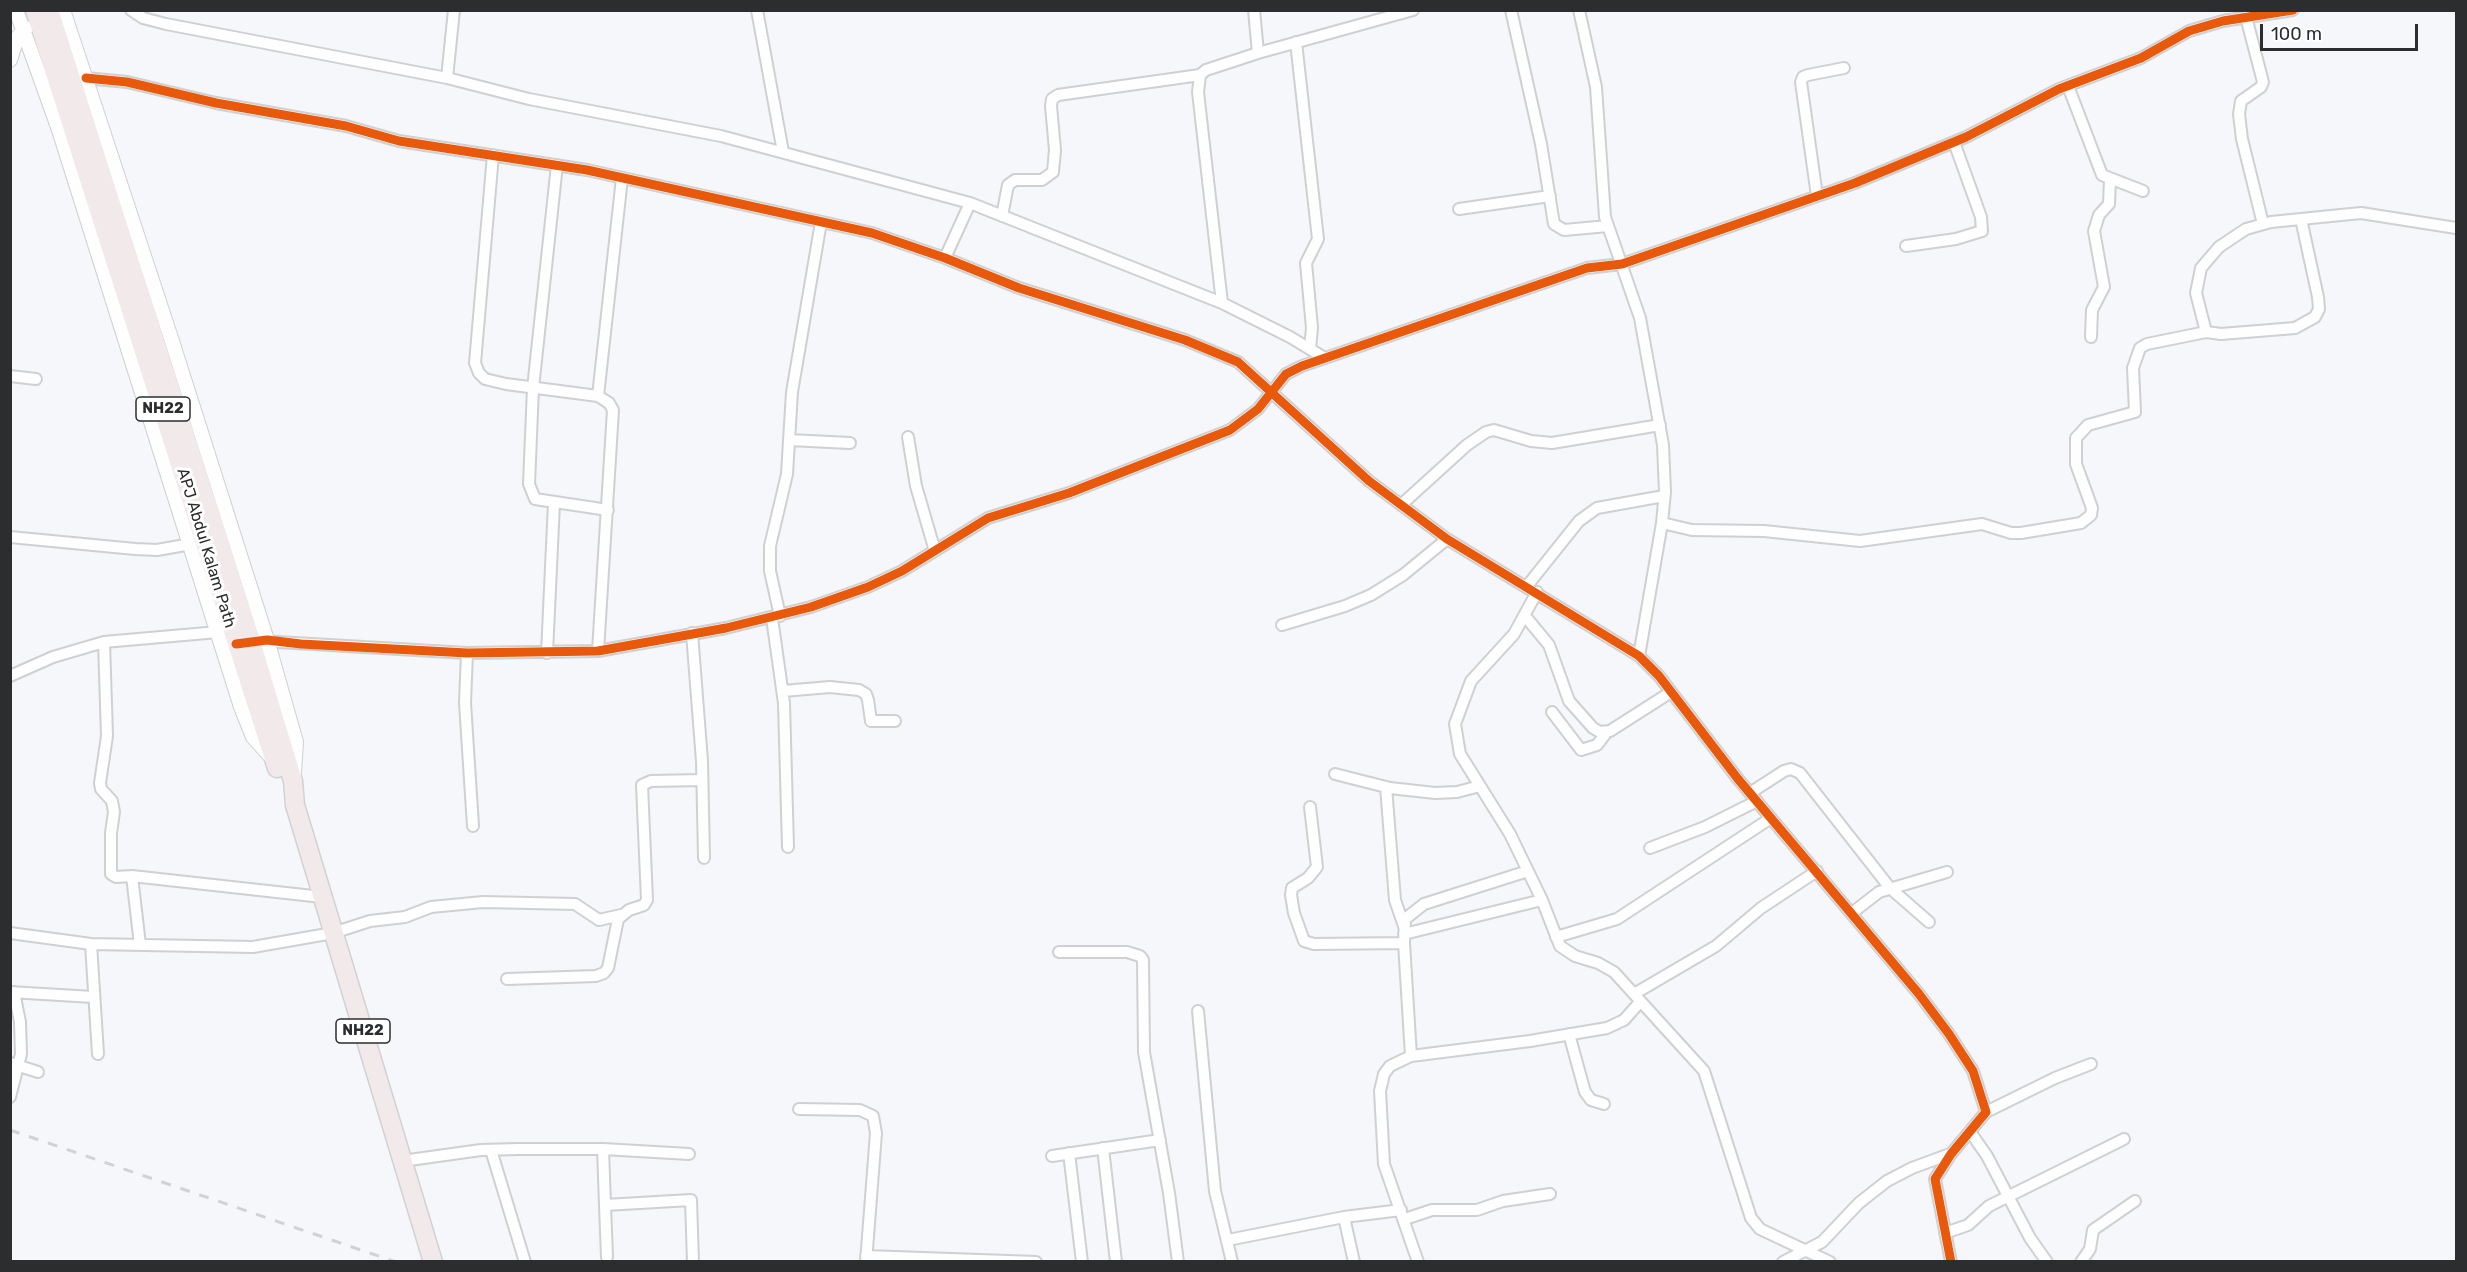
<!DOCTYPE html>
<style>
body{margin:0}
#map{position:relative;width:2467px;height:1272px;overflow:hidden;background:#f5f7fa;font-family:Rubik,sans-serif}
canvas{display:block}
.frame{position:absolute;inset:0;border:12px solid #2c2d2f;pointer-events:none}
.scale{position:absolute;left:2260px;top:24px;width:158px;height:27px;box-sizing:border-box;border:3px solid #2c2d2f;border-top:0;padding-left:8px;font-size:18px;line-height:21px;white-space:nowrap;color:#2c2d2f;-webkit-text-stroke:4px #fff;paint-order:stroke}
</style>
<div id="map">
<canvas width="2467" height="1272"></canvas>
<div class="frame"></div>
<div class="scale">100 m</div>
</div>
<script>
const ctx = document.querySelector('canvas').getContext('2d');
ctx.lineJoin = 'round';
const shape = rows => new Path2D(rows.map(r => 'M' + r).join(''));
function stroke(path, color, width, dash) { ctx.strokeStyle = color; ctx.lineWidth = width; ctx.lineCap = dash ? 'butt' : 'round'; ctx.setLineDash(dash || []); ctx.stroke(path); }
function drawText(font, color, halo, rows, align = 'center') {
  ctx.font = font + ' Rubik,sans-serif'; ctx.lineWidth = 6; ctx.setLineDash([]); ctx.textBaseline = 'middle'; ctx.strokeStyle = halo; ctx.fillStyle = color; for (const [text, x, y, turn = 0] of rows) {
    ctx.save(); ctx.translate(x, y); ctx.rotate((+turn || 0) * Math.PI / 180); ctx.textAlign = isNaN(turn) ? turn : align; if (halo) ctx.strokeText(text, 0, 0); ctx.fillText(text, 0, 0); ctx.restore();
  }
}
const minor = shape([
 [131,10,143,18,166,24,447,78,529,99,721,136,970,203],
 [757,10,783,152],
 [1254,10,1258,53],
 [1511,10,1541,144,1554,224,1564,230,1608,226],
 [1579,10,1596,87,1605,217,1640,318,1663,445,1665,492,1662,523,1639,656],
 [2246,17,2263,82,2261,87,2241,101,2239,114,2242,139,2263,224],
 [1296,42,1318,239,1306,263,1312,328,1310,349],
 [86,78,127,82,216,103,346,126,399,141,587,170,872,233,945,258,1019,288,1185,340,1238,362,1369,481,1447,539,1639,656,1659,676,1738,779,1919,994,1949,1034,1973,1071,1986,1112,1951,1154,1935,1179,1951,1262],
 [447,78,454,10],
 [2068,86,2102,175,2143,191],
 [493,155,475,363,479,373,485,379,506,384,598,396,609,403,613,410,598,651],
 [557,165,533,388,529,484,535,499,608,510],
 [1817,196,1801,82,1803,77,1808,75,1844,68],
 [1459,209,1550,196],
 [1002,216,1008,185,1015,180,1042,180,1053,172,1055,150,1051,106,1052,99,1058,95,1200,75],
 [1906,246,1956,239,1982,231,1981,217,1954,142],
 [945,258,970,203,1222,303,1290,337,1323,357],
 [1222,303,1198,92,1200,75,1206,70,1258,53,1413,10],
 [2206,332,2196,293,2201,268,2219,247,2246,229,2271,222,2361,213,2456,228],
 [2091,337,2092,310,2104,287,2094,231,2099,215,2109,204,2110,180],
 [10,376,36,379],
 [598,396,622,178],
 [908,437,916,486,935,551],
 [789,440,850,443],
 [1401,505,1467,445,1486,432,1494,430,1531,441,1552,443,1660,425],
 [1662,523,1692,530,1764,531,1860,541,1982,524,2011,533,2021,533,2081,523,2091,515,2092,508,2076,464,2076,438,2088,425,2135,412,2133,368,2140,348,2147,344,2206,332,2221,334,2295,328,2315,317,2319,309,2318,297,2301,219],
 [10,537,135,549,157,550,191,544],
 [1527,586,1579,521,1597,508,1664,496],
 [1537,592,1514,634,1471,681,1455,724,1460,754,1510,834,1542,900,1560,946,1575,956,1598,963,1614,972,1704,1071,1751,1218,1760,1229,1830,1262],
 [780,616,770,571,770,546,787,474,792,392,821,222],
 [1525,616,1549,645,1569,701,1593,728,1600,732,1610,731,1671,692],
 [772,618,784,703,788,847],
 [1282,625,1345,606,1371,595,1403,575,1447,539],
 [692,633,702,761,704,858],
 [260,641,467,653,598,651,726,628,811,607,868,587,902,571,988,518,1069,493,1230,430,1258,409,1286,374,1302,366,1587,268,1622,264,1855,183,1966,137,2059,89,2141,58,2189,31,2223,21,2293,10],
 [104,642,107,736,100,783,101,789,112,801,114,812,111,833,111,874,116,877,132,876,322,897],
 [467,653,465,703,473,826],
 [547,653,554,503],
 [10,676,53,657,104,642,218,632],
 [783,691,830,687,859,690,866,694,868,700,871,721,895,721],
 [1552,712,1581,750,1597,745,1606,733],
 [1335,774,1390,788,1435,793,1457,792,1480,786],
 [1386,787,1395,900,1404,926],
 [1750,793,1784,771,1791,769,1800,773,1890,888,1929,922],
 [1310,807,1317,867,1308,878,1292,888,1291,895,1294,913,1304,941,1314,944,1404,943],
 [1650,848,1705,827,1757,801],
 [132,876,140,945],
 [1852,913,1879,892,1947,872],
 [10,933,91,944,253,947,333,933,370,921,405,917,431,907,483,902,575,904,599,920,621,915],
 [1404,934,1542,900],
 [1556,937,1617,919,1771,818],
 [91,944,98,1054],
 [1059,952,1127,952,1140,956,1143,960,1144,1052,1169,1193,1178,1262],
 [507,979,596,976,604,973,608,968,618,919,629,910,644,905,647,900,642,785,651,781,702,780],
 [10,992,93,997],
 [1634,994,1716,946,1761,908,1817,871],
 [1198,1011,1215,1191,1232,1262],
 [1569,1034,1585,1092,1591,1100,1604,1104],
 [1411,1056,1404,943,1405,919,1424,904,1528,871],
 [10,1063,38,1072],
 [10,1097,21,1054,20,1022,14,992],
 [799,1109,860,1110,873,1116,876,1133,866,1262],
 [1986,1112,2055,1078,2091,1064],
 [1971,1133,1987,1156,2030,1238,2047,1262],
 [1103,1148,1116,1262],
 [603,1149,605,1205],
 [491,1150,525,1262],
 [1069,1153,1082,1262],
 [1052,1156,1160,1140],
 [402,1161,481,1150,518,1149,603,1149,689,1154],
 [1344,1217,1354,1262],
 [1405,1219,1432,1210,1477,1210,1503,1201,1550,1194],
 [1945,1233,1968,1225,1989,1206,2124,1139],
 [1228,1240,1344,1217,1401,1210],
 [866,1256,1036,1262],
 [607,1257,605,1205,691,1200,693,1262],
 [1418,1262,1384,1164,1380,1091,1384,1074,1390,1066,1411,1056,1530,1041,1607,1028,1624,1020,1640,1002],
 [1783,1262,1822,1242,1859,1203,1887,1181,1912,1168,1950,1154],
 [2081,1262,2090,1249,2093,1230,2135,1201]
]);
const tertiary = shape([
 [16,10,59,130,241,707,253,737,272,758],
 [63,10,171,338,267,640,296,742,294,773],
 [10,60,17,38,26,28]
]);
const trunk = shape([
 [35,10,277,768],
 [49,10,251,642,293,781,295,805,433,1262]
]);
stroke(minor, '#ced0d2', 14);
stroke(tertiary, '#ced0d2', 16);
stroke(trunk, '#d1d2d4', 21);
stroke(minor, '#fefefe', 10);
stroke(tertiary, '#fefefe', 14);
stroke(trunk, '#f2e9ea', 18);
stroke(shape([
 [10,1130,396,1262]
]), '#d2d2d3', 3, [10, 10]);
stroke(shape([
 [86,78,127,82,216,103,346,126,399,141,587,170,872,233,945,258,1019,288,1185,340,1238,362,1369,481,1447,539,1639,656,1659,676,1738,779,1919,994,1949,1034,1973,1071,1986,1112,1951,1154,1935,1179,1951,1262],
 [236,644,267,640,301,644,467,653,598,651,726,628,811,607,868,587,902,571,988,518,1069,493,1230,430,1258,409,1286,374,1302,366,1587,268,1622,264,1855,183,1966,137,2059,89,2141,58,2189,31,2223,21,2293,10]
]), '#e8590c', 9);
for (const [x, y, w] of [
 [163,409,54],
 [363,1031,54]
]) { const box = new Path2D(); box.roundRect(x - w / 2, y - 12, w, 24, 4.5); ctx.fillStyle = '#fff'; ctx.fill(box); stroke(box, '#2c2d2f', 1.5); }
drawText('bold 15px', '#2c2d2f', null, [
 ["NH22",163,409],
 ["NH22",363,1031]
]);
drawText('16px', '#2c2d2f', '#fff', [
 ["APJ Abdul Kalam Path",206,548,73]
]);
</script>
